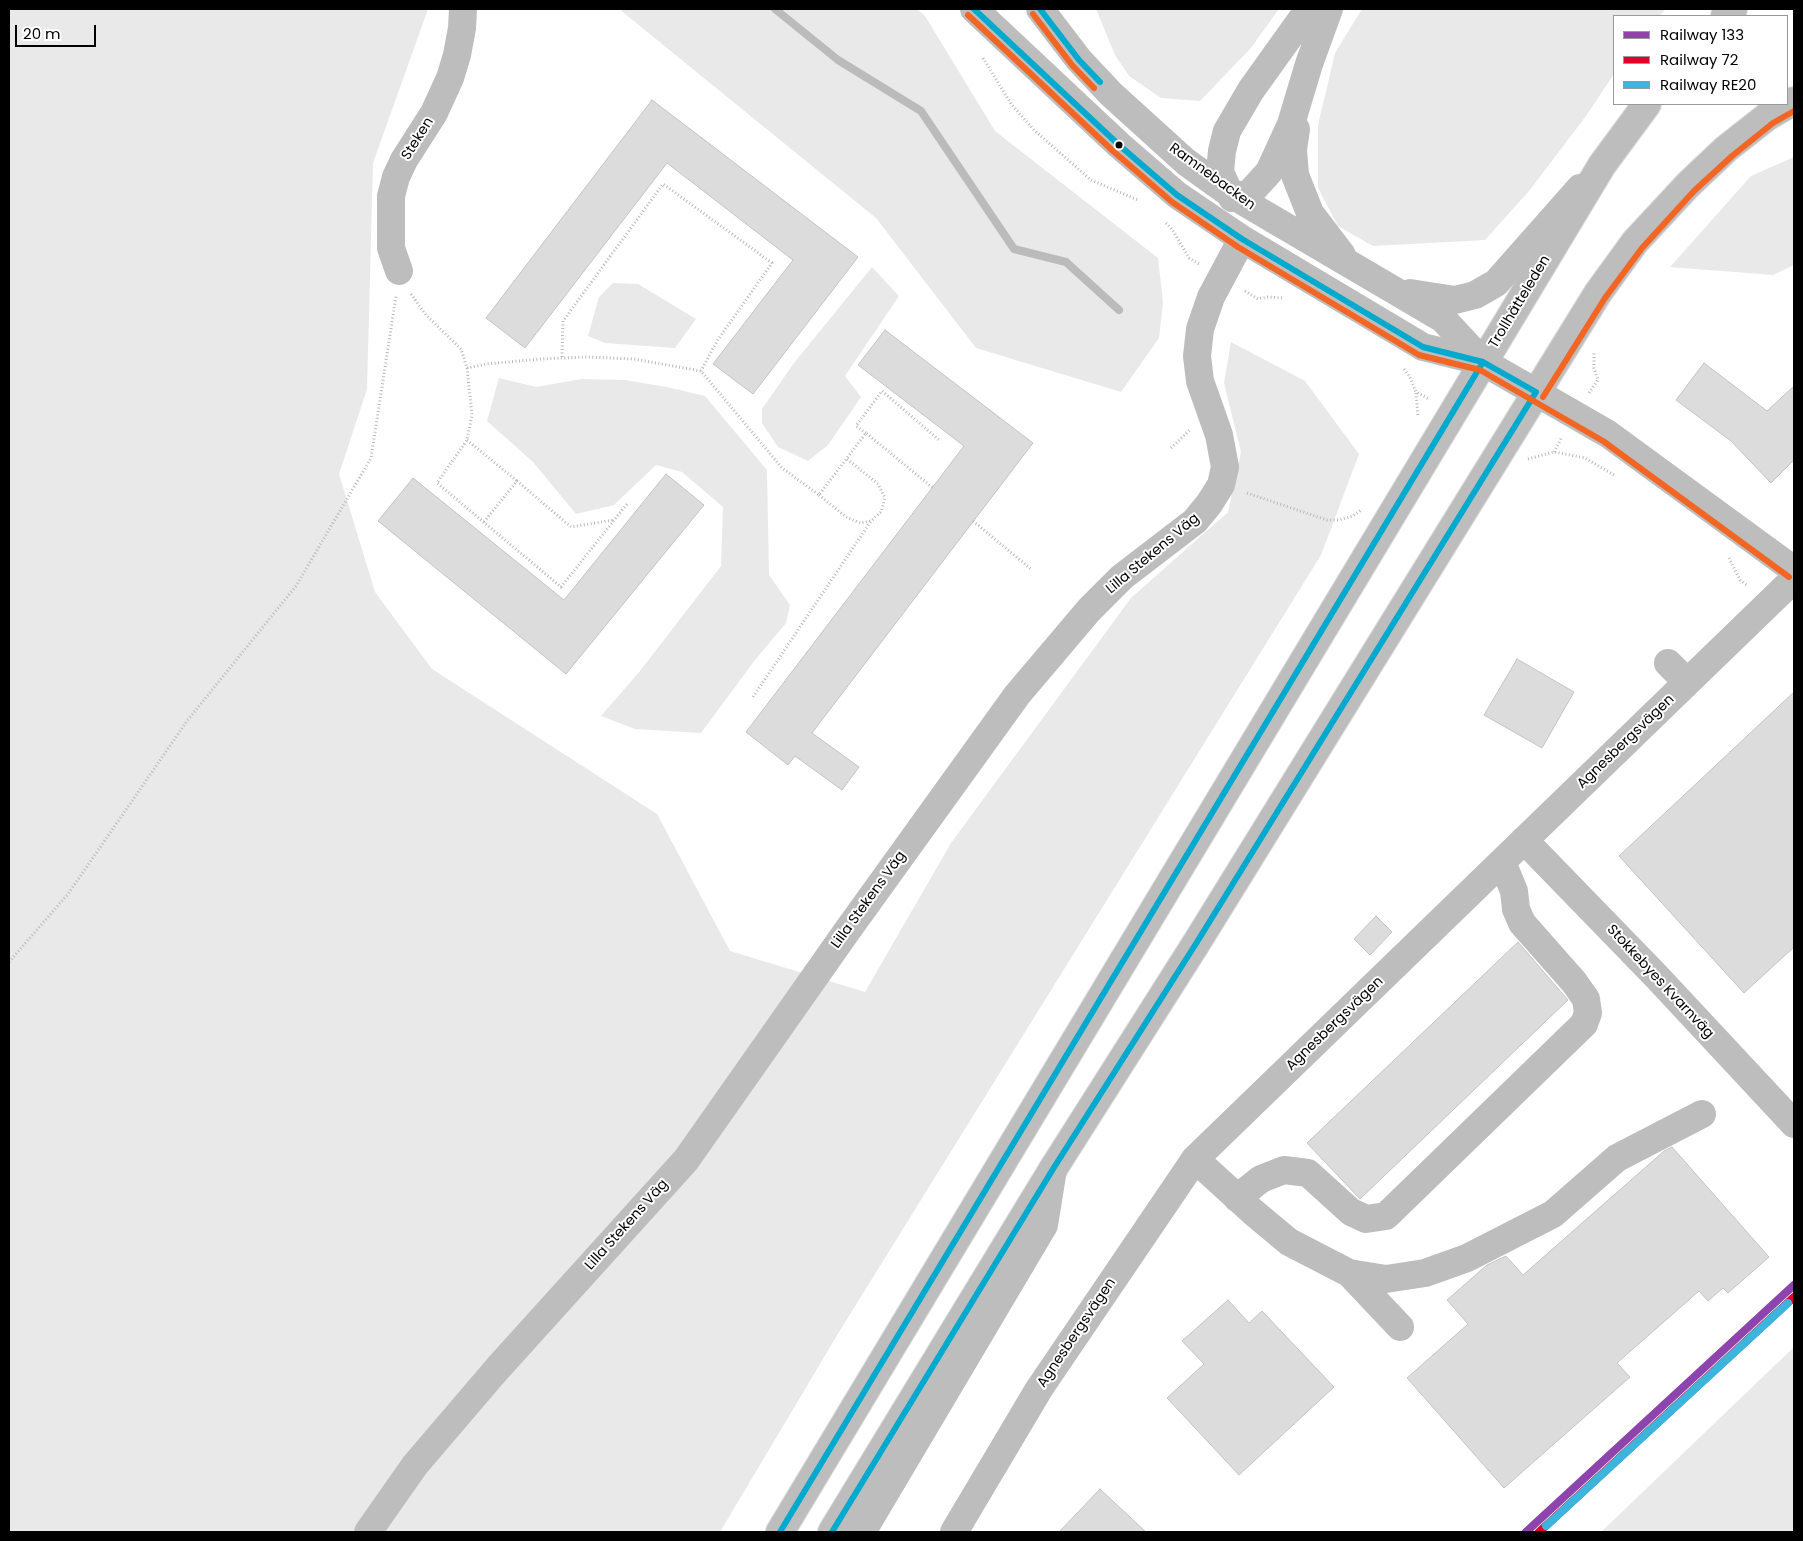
<!DOCTYPE html>
<meta charset="utf-8">
<style>
body{margin:0}
#map{position:relative;width:1803px;height:1541px;overflow:hidden;background:#fff;font-family:Poppins,sans-serif}
canvas{display:block}
.frame{position:absolute;inset:0;border:10px solid #000;pointer-events:none}
.legend{position:absolute;left:1613px;top:15px;width:175px;height:90px;box-sizing:border-box;background:#fff;border:1px solid #999;margin:0;padding:6px 9px;list-style:none;font-size:15px;color:#000}
.legend li{display:flex;align-items:center;gap:10px;height:25px}
.legend b{width:25px;border:1px solid #999}
.scale{position:absolute;left:15px;top:25px;width:81px;height:22px;box-sizing:border-box;border:2px solid #000;border-top:0;padding-left:6px;font-size:15px;line-height:18px;white-space:nowrap;color:#000;-webkit-text-stroke:4px #fff;paint-order:stroke}
</style>
<div id="map">
<canvas width="1803" height="1541"></canvas>
<div class="frame"></div>
<ul class="legend">
<li><b style="height:6px;background:#8e44ad"></b>Railway 133</li>
<li><b style="height:6px;background:#e4002b"></b>Railway 72</li>
<li><b style="height:6px;background:#3db4dc"></b>Railway RE20</li>
</ul>
<div class="scale">20 m</div>
</div>
<script>
const ctx = document.querySelector('canvas').getContext('2d');
ctx.lineJoin = 'round';
function paint(path, color) { ctx.fillStyle = color; ctx.fill(path, 'evenodd'); }
const shape = rows => new Path2D(rows.map(r => 'M' + r).join(''));
function stroke(path, color, width, dash) { ctx.strokeStyle = color; ctx.lineWidth = width; ctx.lineCap = dash ? 'butt' : 'round'; ctx.setLineDash(dash || []); ctx.stroke(path); }
function drawText(font, color, halo, rows, align = 'center') {
  ctx.font = font + ' Poppins,sans-serif'; ctx.lineWidth = 4; ctx.setLineDash([]); ctx.textBaseline = 'middle'; ctx.strokeStyle = halo; ctx.fillStyle = color; for (const [text, x, y, turn = 0] of rows) {
    ctx.save(); ctx.translate(x, y); ctx.rotate((+turn || 0) * Math.PI / 180); ctx.textAlign = isNaN(turn) ? turn : align; if (halo) ctx.strokeText(text, 0, 0); ctx.fillText(text, 0, 0); ctx.restore();
  }
}
paint(shape([
 [9,9,428,9,373,163,367,389,339,474,375,592,432,669,657,814,730,951,865,992,951,843,1131,598,1228,512,1241,452,1224,383,1231,342,1305,381,1359,454,1321,555,839,1332,720,1532,9,1532],
 [619,9,917,9,925,16,995,131,1158,258,1163,302,1159,338,1121,392,976,348,876,218],
 [1096,9,1279,9,1250,49,1200,101,1161,98,1129,76,1115,55],
 [1362,9,1666,9,1659,16,1614,16,1614,74,1586,116,1529,191,1485,240,1373,246,1338,226,1318,188,1318,125,1335,53],
 [1794,157,1794,265,1773,275,1670,267,1751,176],
 [872,267,899,296,845,376,861,397,828,445,808,461,778,447,762,423,762,409,794,363],
 [613,283,638,284,696,319,675,348,605,343,588,336,599,297],
 [499,378,536,387,582,379,625,380,667,387,705,396,767,470,769,575,790,605,786,623,755,660,701,733,635,729,601,716,640,671,721,566,723,507,682,472,656,465,614,505,576,514,533,462,487,421],
 [1794,1347,1794,1532,1601,1532]
]), '#e9e9e9');
stroke(shape([
 [775,9,838,60,921,111,1014,249,1066,262,1119,310]
]), '#bbb', 8);
const building = shape([
 [652,100,858,257,753,394,713,364,793,260,667,163,525,348,486,318,652,100],
 [885,330,1033,443,812,733,859,767,842,790,795,756,788,765,746,732,964,446,858,365,885,330],
 [1704,363,1767,411,1794,386,1794,460,1771,483,1731,441,1676,400,1704,363],
 [666,474,704,505,566,674,378,521,413,478,564,600,666,474],
 [1517,659,1574,692,1542,748,1484,715,1517,659],
 [1794,692,1794,947,1744,993,1619,856,1794,692],
 [1376,916,1392,932,1370,955,1354,939,1376,916],
 [1518,942,1568,1000,1360,1199,1307,1143,1518,942],
 [1672,1147,1769,1257,1728,1293,1723,1288,1708,1301,1699,1291,1617,1363,1630,1377,1504,1488,1407,1378,1468,1324,1447,1300,1487,1265,1506,1256,1523,1275,1664,1151,1672,1147],
 [1228,1300,1249,1323,1262,1311,1334,1387,1239,1475,1167,1398,1204,1364,1182,1341,1228,1300],
 [1100,1489,1146,1532,1059,1532,1100,1489]
]);
paint(building, '#dcdcdc');
stroke(building, '#c4c4c4', 1);
const highway = shape([
 [1725,16,1733,9],
 [780,1532,1602,165,1647,104],
 [832,1532,1053,1169,1197,942,1598,293,1635,242,1688,185,1726,149,1768,116,1794,101]
]);
stroke(highway, '#dbdbdb', 30);
stroke(shape([
 [983,58,1011,104,1034,130,1091,180,1138,200],
 [1166,223,1172,229,1189,258,1199,264],
 [1245,291,1258,299,1268,297,1284,298],
 [411,294,426,315,461,349,467,368,472,415,467,440,437,483,561,587,627,504],
 [562,357,563,321,663,184,772,263,717,341,701,371],
 [467,368,487,364,540,359,587,357,634,359,701,371,782,468,819,495,866,433,933,488],
 [1404,369,1410,377,1416,392,1429,399],
 [1416,393,1418,416],
 [1589,393,1598,380,1594,368,1594,353],
 [866,433,856,426,882,391,939,440],
 [467,440,517,481],
 [1171,448,1190,430],
 [1554,452,1562,437],
 [1528,459,1554,452,1585,458,1614,475],
 [1247,493,1327,520,1339,520,1353,516,1361,510],
 [819,495,846,517,860,523,871,521,881,512,885,498,878,484,847,459],
 [973,521,1031,569],
 [484,522,517,481,571,527,614,520],
 [1729,558,1740,580,1748,586],
 [753,697,871,521],
 [9,962,68,894,187,721,296,586,371,458,396,296]
]), '#b8b8b8', 3, [1, 2.5]);
stroke(shape([
 [974,9,1119,145,1177,195,1242,239,1423,347,1483,362,1608,434,1794,570],
 [1040,9,1079,60,1111,94,1186,162,1232,195,1443,319,1483,362],
 [1296,129,1293,150,1295,175,1310,213,1342,255],
 [1232,195,1248,195,1269,172,1291,124,1309,64,1329,9],
 [1232,198,1220,172,1222,151,1227,131,1251,90,1309,9],
 [399,271,391,248,391,196,396,177,404,160,434,113,450,78,457,55,462,28,463,9],
 [1410,293,1455,300,1475,295,1496,283,1580,188],
 [1668,663,1687,682],
 [1524,840,1657,977,1794,1124],
 [1195,1159,1253,1212,1289,1242,1349,1273,1386,1279,1425,1273,1467,1258,1553,1214,1617,1158,1702,1114],
 [1237,1198,1261,1179,1284,1170,1308,1173,1351,1212,1366,1219,1386,1216,1584,1024,1588,1013,1586,999,1574,982,1522,923,1516,909,1514,891,1502,862],
 [1349,1273,1400,1327],
 [368,1532,415,1465,497,1369,686,1160,847,931,1017,695,1089,610,1122,577,1195,521,1209,504,1221,485,1225,467,1219,435,1200,381,1197,356,1200,329,1211,297,1242,239],
 [862,1532,1044,1225,1053,1169],
 [954,1532,1039,1389,1195,1159,1794,579]
]), '#bdbdbd', 28);
stroke(highway, '#bdbdbd', 28);
stroke(shape([
 [1040,9,1079,60,1100,82],
 [780,1532,1483,362],
 [832,1532,1053,1169,1197,942,1536,392,1483,362,1423,347,1242,239,1177,195,1119,145,974,9]
]), '#00a9ce', 6);
stroke(shape([
 [1033,14,1072,65,1094,88],
 [968,15,1113,151,1172,202,1238,247,1419,355,1480,370,1603,441,1789,577],
 [1543,397,1605,298,1642,248,1694,191,1732,156,1773,123,1794,111]
]), '#f26522', 6);
stroke(shape([
 [1526,1532,1794,1285]
]), '#8e44ad', 8);
stroke(shape([
 [1539,1532,1794,1297]
]), '#e4002b', 8);
stroke(shape([
 [1546,1526,1788,1303]
]), '#3db4dc', 8);
for (const [x, y, r, color] of [
 [1119,145,4.5,"#000"]
]) { const dot = new Path2D(); dot.arc(x, y, r, 0, 2 * Math.PI); ctx.fillStyle = color; ctx.fill(dot); stroke(dot, '#fff', 2); }
drawText('14px', '#000', '#fff', [
 ["Steken",418,139,-58],
 ["Ramnebacken",1212,177,36],
 ["Trollhätteleden",1520,302,-59],
 ["Lilla Stekens Väg",1153,554,-40],
 ["Agnesbergsvägen",1626,742,-44],
 ["Lilla Stekens Väg",869,900,-54],
 ["Stokkebyes Kvarnväg",1660,982,47],
 ["Agnesbergsvägen",1335,1024,-44],
 ["Lilla Stekens Väg",627,1225,-48],
 ["Agnesbergsvägen",1077,1333,-56]
]);
</script>
